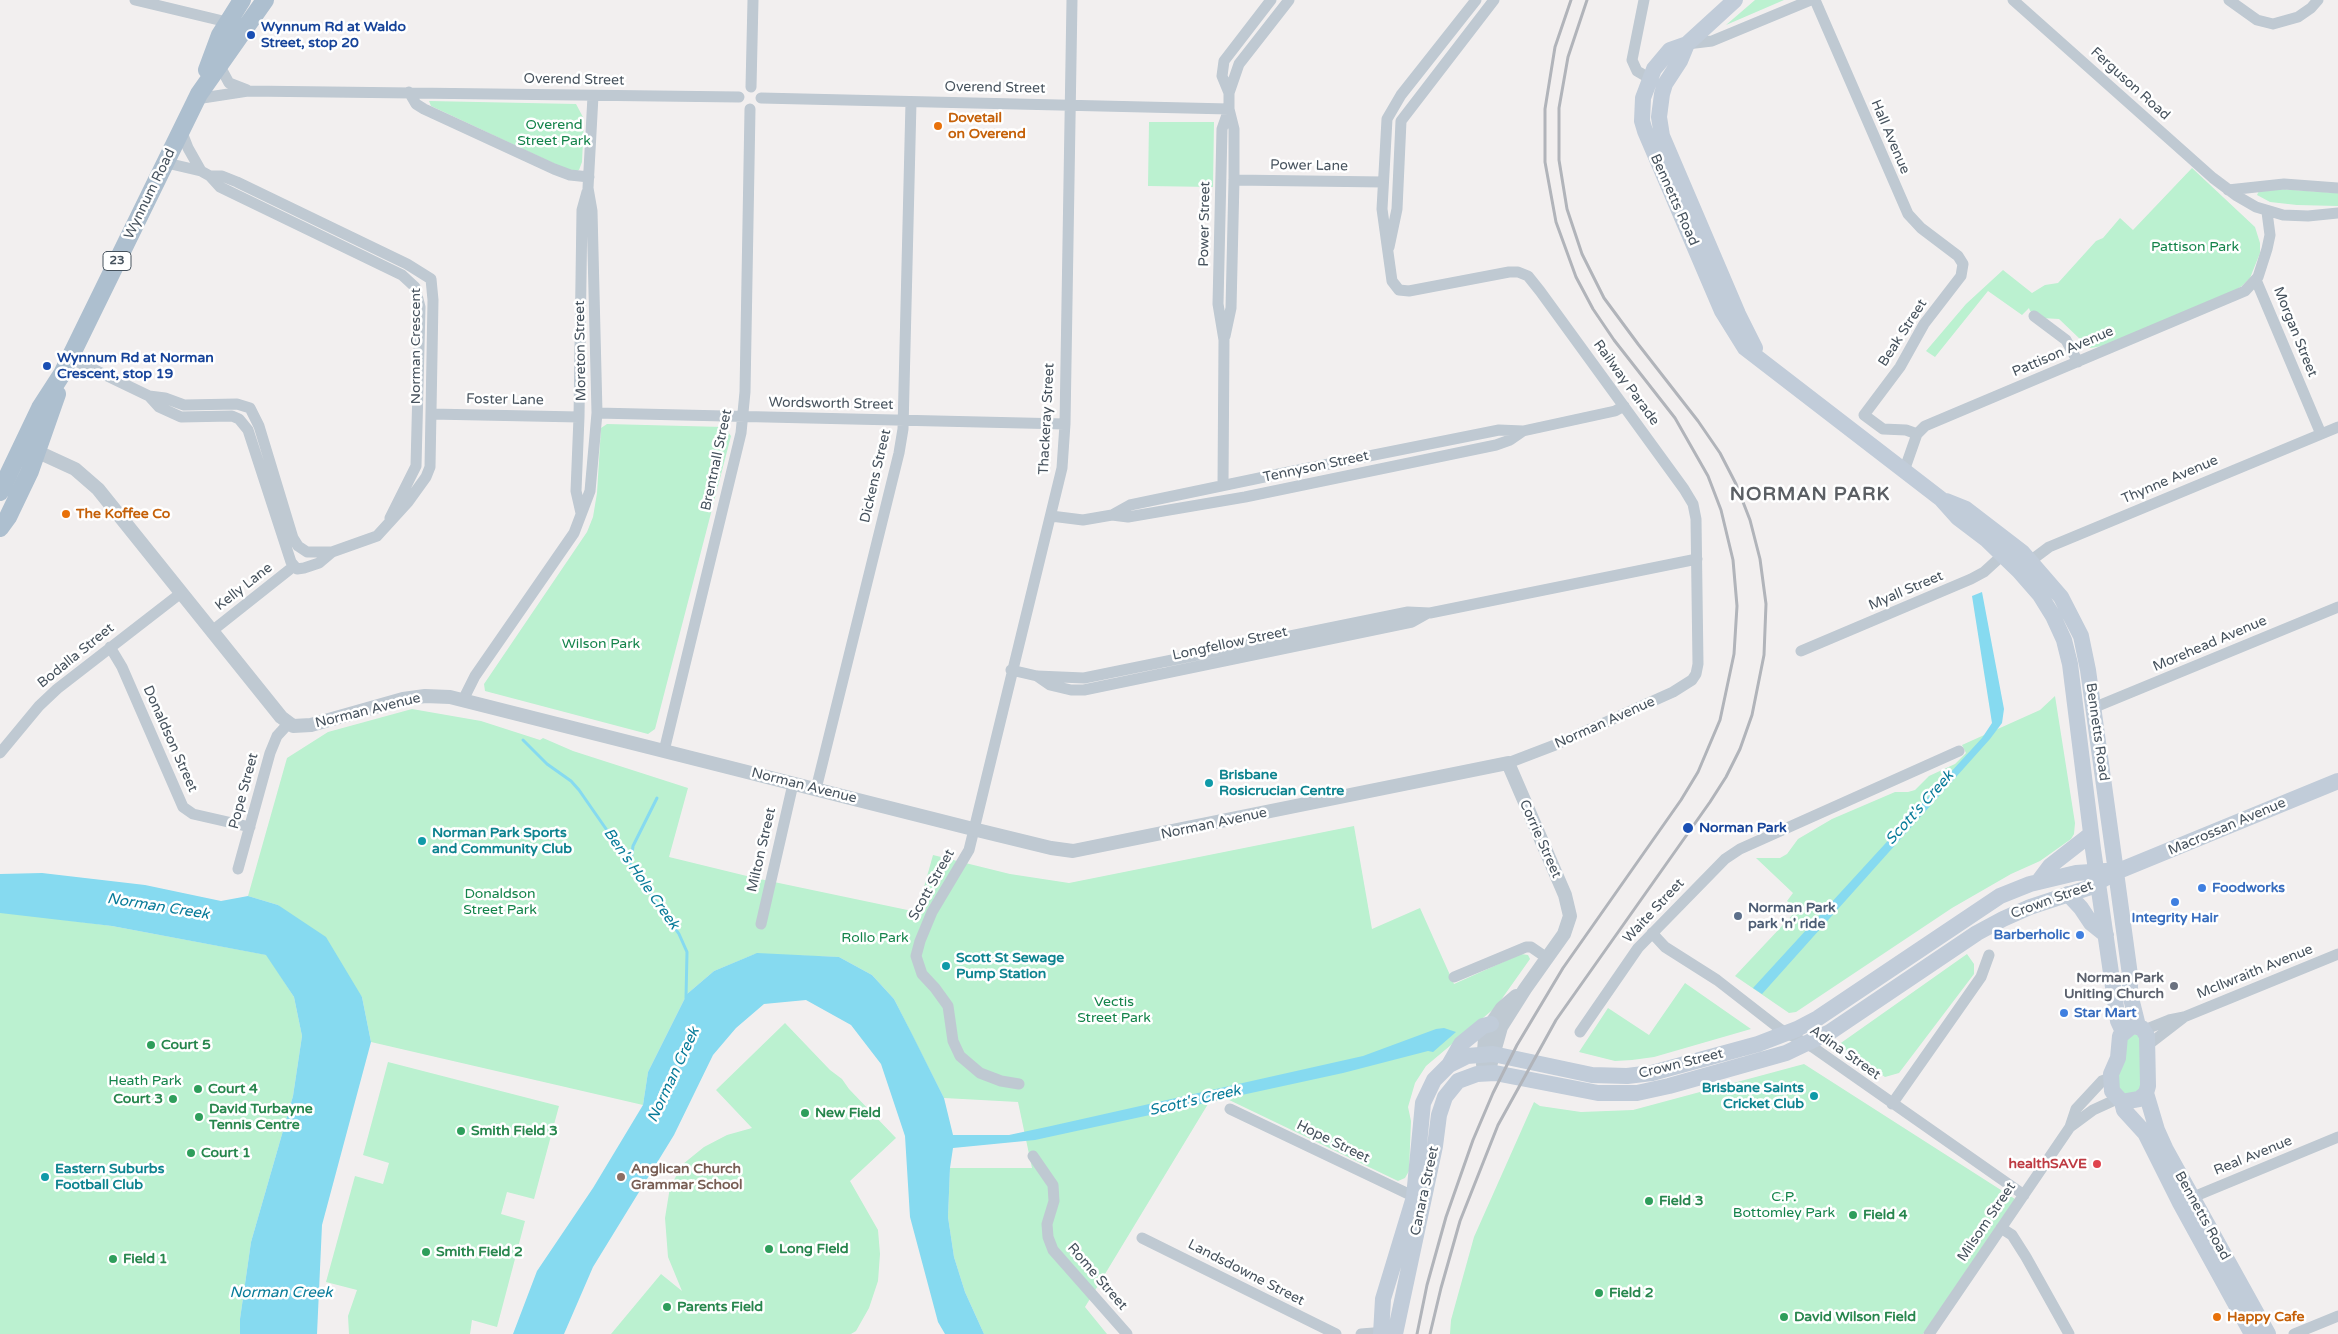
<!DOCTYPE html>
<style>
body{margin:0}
canvas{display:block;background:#f2efef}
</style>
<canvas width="2338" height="1334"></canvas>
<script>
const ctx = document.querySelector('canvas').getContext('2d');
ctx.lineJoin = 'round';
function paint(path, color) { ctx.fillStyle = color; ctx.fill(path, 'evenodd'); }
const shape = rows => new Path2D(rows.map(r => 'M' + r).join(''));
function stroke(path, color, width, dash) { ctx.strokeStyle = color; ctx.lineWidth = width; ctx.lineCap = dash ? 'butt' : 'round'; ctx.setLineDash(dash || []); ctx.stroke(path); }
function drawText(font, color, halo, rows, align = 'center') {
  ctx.font = font + ' "Varela Round",sans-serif'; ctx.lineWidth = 5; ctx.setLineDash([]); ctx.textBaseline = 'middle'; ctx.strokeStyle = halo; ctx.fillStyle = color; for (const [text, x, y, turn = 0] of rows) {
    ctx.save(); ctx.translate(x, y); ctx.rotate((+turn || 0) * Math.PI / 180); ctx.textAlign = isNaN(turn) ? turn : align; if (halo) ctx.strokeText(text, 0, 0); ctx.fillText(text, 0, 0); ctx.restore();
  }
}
paint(shape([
 [1755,0,1784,0,1726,25],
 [429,101,576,104,584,119,582,162,579,170,575,172,568,170,431,106],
 [1149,122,1214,122,1213,187,1148,186],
 [2192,168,2255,227,2260,243,2260,253,2250,278,2242,286,2232,292,2102,346,2091,348,2085,348,2081,340,2059,319,2041,318,2030,311,2029,308,2022,315,1988,291,1935,357,1926,351,1966,304,2003,270,2032,293,2045,285,2058,283,2096,241,2103,238,2120,218,2133,230],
 [2278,189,2338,193,2338,206,2297,205,2270,202,2257,195,2259,191],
 [607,424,724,427,731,436,655,729,648,734,485,691,484,684,587,532,593,517,597,493,601,428],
 [2055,696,2075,823,2074,834,2071,839,2040,861,2011,874,1952,908,1796,1012,1789,1013,1735,976,1797,910,1787,901,1793,893,1756,858,1780,858,1787,854,1798,839,1832,819,1895,792,1908,792,1915,790,1929,776,1955,764,1966,753,1962,745,2040,710],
 [412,709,481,721,540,740,543,738,573,751,688,788,669,857,755,878,917,912,933,855,1010,874,1069,883,1354,826,1372,929,1420,908,1454,984,1521,954,1528,955,1530,959,1496,1007,1426,1066,1415,1083,1408,1107,1411,1121,1409,1171,1405,1178,1398,1181,1225,1098,1208,1104,1085,1307,1107,1334,984,1334,965,1292,954,1257,948,1217,950,1168,1032,1168,1018,1102,944,1098,894,999,872,975,839,957,755,954,714,971,687,994,648,1072,643,1105,371,1042,362,997,278,905,248,896,287,758,328,732],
 [3,912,112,926,267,955,294,997,302,1036,293,1096,251,1242,240,1319,240,1334,0,1334,0,913],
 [1967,954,1974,964,1974,974,1899,1073,1885,1077,1838,1045],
 [1685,983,1751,1029,1654,1057,1632,1060,1615,1061,1579,1052,1608,1008,1649,1035],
 [785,1023,830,1070,842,1079,849,1089,896,1138,850,1181,878,1230,880,1254,878,1281,869,1308,856,1331,851,1334,611,1334,661,1274,682,1291,668,1257,665,1218,670,1187,683,1164,704,1147,727,1135,752,1128,716,1090],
 [2140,1034,2140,1091,2127,1096,2115,1084,2128,1035],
 [388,1062,559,1106,534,1199,507,1192,501,1214,525,1221,497,1327,472,1320,470,1334,349,1334,348,1316,357,1290,326,1282,355,1176,383,1184,389,1163,363,1155],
 [1804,1064,2015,1199,1923,1334,1450,1334,1451,1320,1474,1237,1534,1102,1540,1106,1581,1112,1633,1110]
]), '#bbf1d0');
paint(shape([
 [1982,592,2004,709,2002,723,1990,739,1762,994,1753,988,1982,738,1992,723,1972,596],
 [42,873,145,885,221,901,248,896,278,905,326,937,362,997,371,1042,322,1225,317,1334,240,1334,240,1319,251,1242,293,1096,302,1036,294,997,266,955,112,926,0,913,0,874],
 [757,953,839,957,872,975,894,999,912,1034,944,1098,953,1135,1009,1135,1051,1126,1363,1056,1436,1029,1444,1028,1456,1032,1433,1052,1428,1051,1343,1073,1035,1140,953,1148,950,1168,948,1217,954,1257,965,1292,984,1334,945,1334,938,1322,910,1217,905,1136,881,1064,851,1025,806,1000,764,1004,736,1028,713,1055,674,1135,593,1267,564,1334,513,1334,537,1271,593,1188,643,1105,648,1072,687,994,714,971]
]), '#86daf0');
stroke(shape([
 [523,740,547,764,571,781,579,790,679,934,687,952,686,998],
 [631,861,633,846,657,798]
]), '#86daf0', 3);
stroke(shape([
 [135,0,227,22],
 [1476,0,1401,95,1387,119,1382,209,1392,281,1399,290,1409,291,1509,272,1518,272,1528,276,1540,291,1684,489,1693,504,1696,519,1698,664,1696,674,1692,680,1673,692,1555,745,1508,763],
 [1644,0,1632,60,1637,71,1649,78],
 [1815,0,1908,214,1921,228,1958,256,1963,264,1961,276,1924,324,1900,367,1864,415,1883,429,1906,430,1917,434],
 [2013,0,2213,178,2237,196,2256,207,2283,215,2308,216,2338,213],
 [2229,0,2257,20,2273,24,2298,17,2311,8,2318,0],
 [1687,44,1712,41,1811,0],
 [222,60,222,70,229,83,247,90],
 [751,87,753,0],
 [409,92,416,104,424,109,554,169,570,175,589,177],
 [1229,93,1222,76,1224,61,1271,0],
 [761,98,1229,109],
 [196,99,248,91,739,97],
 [181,130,188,148,201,171],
 [164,165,171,164,201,171,210,176,220,187,402,275,415,287,420,307,416,466,390,518],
 [1234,180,1383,182],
 [2228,190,2284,184,2338,188],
 [1389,247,1397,209,1401,121,1494,0],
 [2256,280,2321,434],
 [2034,316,2066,340,2078,362],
 [1225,336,1231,308,1234,180,1234,129,1229,109,1229,93,1239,64,1289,0],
 [70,358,149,396,165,398,184,405,237,404,250,408,259,426,293,538,298,546,307,552,332,552,377,536,408,502,426,477,430,467,433,300,431,279,407,264,237,182,222,176,210,176],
 [149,396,159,407,181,417,232,416,239,419,248,430,291,562,297,569,304,568,319,563,332,552],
 [597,413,1065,424],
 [431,414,579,417],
 [1904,471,1917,434,1925,426,2245,291,2258,277,2267,249,2270,235,2267,212],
 [1223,485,1224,340,1218,304,1222,129,1229,109],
 [581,513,576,491,579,417,582,210,587,192],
 [1112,515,1130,505,1269,476,1499,430,1523,431],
 [1051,516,1083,520,1112,515,1128,517,1245,497,1496,445,1510,440,1523,431,1615,411,1624,406],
 [2025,565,2049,547,2338,427],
 [212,631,294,566],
 [110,647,122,667,183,807,193,814,250,827],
 [1801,651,1971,579,1984,572,2007,551],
 [1011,670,1037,676,1084,678,1408,612,1430,613,1697,559],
 [1037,676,1050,685,1071,690,1084,690,1412,622,1428,613],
 [463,700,475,676,574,533,590,491,597,413,592,211,588,188,593,96],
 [2093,708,2338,607],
 [664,751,741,433,745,392,750,109],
 [0,753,39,706,57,689,181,593],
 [816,789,899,453,903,429,911,102],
 [238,869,270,753,277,736,288,724],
 [761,924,793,784],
 [1652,933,1665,947,1717,980,1780,1029,1814,1048,2024,1195],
 [1454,977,1526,947,1531,947,1547,958],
 [2144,1030,2169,1020,2184,1017,2338,954],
 [1580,1032,1638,948,1725,859,1740,849,1959,751],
 [2148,1045,2183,1018],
 [1019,1084,1001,1081,980,1073,960,1056,953,1041,948,1006,935,988,922,974,916,956,920,941,932,912,969,850,1062,468,1065,424,1072,0],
 [1892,1104,1981,977,1989,955],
 [1230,1109,1419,1199],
 [2070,1127,2093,1110,2117,1099],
 [1033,1156,1053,1185,1054,1201,1047,1224,1048,1237,1053,1250,1127,1334],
 [2186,1200,2338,1137],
 [2001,1228,2012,1235,2026,1257,2069,1334],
 [1142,1238,1336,1334],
 [1361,1334,1386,1332],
 [1929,1334,2070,1127,2076,1109,2102,1081,2110,1078],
 [2294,1334,2338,1316]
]), '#bfc9d2', 11);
stroke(shape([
 [38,452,75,469,98,489,281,717,293,726,311,725,403,699,425,696,450,697,973,829,1051,848,1073,851,1508,763,1565,895,1570,916,1564,934,1525,989,1501,1027,1488,1073],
 [1483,1065,1485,1038,1491,1024,1502,1008,1516,996]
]), '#bfc9d2', 14);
stroke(shape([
 [1735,0,1687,44,1670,50,1654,69,1643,98,1642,121,1645,131,1722,311,1745,348,1941,499,1958,518,1987,540,2019,571,2040,595,2053,616,2064,640,2070,664,2093,849,2118,1021,2123,1032],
 [1687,44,1680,61,1665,84,1662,94,1659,117,1662,136,1738,314,1755,348],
 [1946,501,1966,509,2022,552,2061,597,2081,636,2088,670,2116,872,2130,975,2130,994,2138,1026],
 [2038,882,2050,866,2091,834],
 [2068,894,2081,908,2091,923,2106,935],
 [2132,1026,2142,1028,2147,1036,2148,1086,2146,1093,2139,1099,2122,1102,2112,1091,2111,1074,2118,1058,2120,1036,2132,1026],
 [1449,1065,1461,1044,1483,1026,1491,1024],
 [2146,1093,2157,1130,2166,1150,2268,1334],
 [2122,1102,2124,1110,2145,1133,2180,1203,2252,1334],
 [1381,1334,1383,1299,1414,1197,1423,1103,1434,1080,1449,1065,1467,1056,1493,1054,1592,1075,1627,1076,1652,1073,1758,1044,1797,1029,1818,1018,2000,896,2030,884,2076,873,2106,871],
 [1395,1334,1435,1146,1439,1115,1445,1097,1458,1081,1477,1074,1495,1073,1598,1093,1637,1093,1669,1086,1786,1053,1830,1032,1977,933,2003,919,2030,907,2088,888,2116,872,2338,781]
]), '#c1ccd9', 16);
stroke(shape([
 [207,70,220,35,242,0],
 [0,492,40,408,62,374,199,94,265,0],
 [0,528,8,517,30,471,57,394]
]), '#adbfcf', 18);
stroke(shape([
 [1417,1334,1427,1285,1446,1217,1473,1140,1493,1093,1517,1045,1563,968,1681,800,1698,772,1720,720,1734,654,1737,606,1733,560,1721,510,1708,476,1675,418,1614,340,1593,309,1576,277,1556,222,1545,162,1545,109,1555,47,1571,0],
 [1430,1334,1441,1288,1460,1221,1498,1125,1556,1020,1710,802,1726,777,1740,749,1752,715,1764,655,1766,604,1760,559,1750,520,1736,484,1720,453,1698,421,1638,344,1604,298,1582,254,1567,209,1559,160,1559,108,1568,57,1587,0]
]), '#b1b4ba', 3);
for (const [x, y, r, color] of [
 [251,35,5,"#1a4fb4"],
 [938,126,5,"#e8710a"],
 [47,366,5,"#1a4fb4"],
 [66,514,5,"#e8710a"],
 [1209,783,5,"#0f9aa8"],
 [1688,828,6,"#1a4fb4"],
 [422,841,5,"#0f9aa8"],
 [2202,888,5,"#3f7fe0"],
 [2175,902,5,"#3f7fe0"],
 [1738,916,5,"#5c6f8a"],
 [2080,935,5,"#3f7fe0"],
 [946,966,5,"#0f9aa8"],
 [2174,986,5,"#6b7280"],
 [2064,1013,5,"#3f7fe0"],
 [151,1045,5,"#2e9e5b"],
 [198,1089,5,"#2e9e5b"],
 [1814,1096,5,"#0f9aa8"],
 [173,1099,5,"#2e9e5b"],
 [805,1113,5,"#2e9e5b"],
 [199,1117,5,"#2e9e5b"],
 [461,1131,5,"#2e9e5b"],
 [191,1153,5,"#2e9e5b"],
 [2097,1164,5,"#e0444e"],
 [45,1177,5,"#0f9aa8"],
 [621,1177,5,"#8d6e63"],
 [1649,1201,5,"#2e9e5b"],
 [1853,1215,5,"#2e9e5b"],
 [769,1249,5,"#2e9e5b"],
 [426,1252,5,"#2e9e5b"],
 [113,1259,5,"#2e9e5b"],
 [1599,1293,5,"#2e9e5b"],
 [667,1307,5,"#2e9e5b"],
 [1784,1317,5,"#2e9e5b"],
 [2217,1317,5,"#e8710a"]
]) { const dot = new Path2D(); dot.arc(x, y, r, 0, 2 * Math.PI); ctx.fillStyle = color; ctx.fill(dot); stroke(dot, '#fff', 2); }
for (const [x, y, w] of [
 [117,261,28]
]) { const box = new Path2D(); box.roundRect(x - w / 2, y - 9.5, w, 19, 4); ctx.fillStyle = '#fff'; ctx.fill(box); stroke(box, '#46525d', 1); }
drawText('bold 12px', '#46525d', null, [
 ["23",117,261]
]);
drawText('bold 14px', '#164399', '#fff', [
 ["Wynnum Rd at Waldo",261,27],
 ["Street, stop 20",261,43],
 ["Wynnum Rd at Norman",57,358],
 ["Crescent, stop 19",57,374],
 ["Norman Park",1699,828]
], 'left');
drawText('14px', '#46525d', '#fff', [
 ["Overend Street",574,80,1],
 ["Ferguson Road",2130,84,42],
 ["Overend Street",995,88,1],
 ["Hall Avenue",1890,137,67],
 ["Power Lane",1309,166,1],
 ["Wynnum Road",150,194,-64],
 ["Bennetts Road",1674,200,66],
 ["Power Street",1205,224,-89],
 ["Morgan Street",2295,332,68],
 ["Beak Street",1903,333,-57],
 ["Norman Crescent",416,346,-90],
 ["Moreton Street",581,351,-91],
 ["Pattison Avenue",2063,352,-23],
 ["Railway Parade",1626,383,54],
 ["Foster Lane",505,400,1],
 ["Wordsworth Street",831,404,1],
 ["Thackeray Street",1047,419,-87],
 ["Brentnall Street",717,460,-78],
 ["Tennyson Street",1316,467,-12],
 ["Dickens Street",876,476,-77],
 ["Thynne Avenue",2170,480,-23],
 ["Kelly Lane",244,587,-38],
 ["Myall Street",1906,591,-23],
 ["Longfellow Street",1230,644,-12],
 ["Morehead Avenue",2210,644,-23],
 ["Bodalla Street",76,656,-39],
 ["Norman Avenue",368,711,-14],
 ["Norman Avenue",1605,723,-24],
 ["Bennetts Road",2097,732,82],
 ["Donaldson Street",170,739,66],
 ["Norman Avenue",804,786,14],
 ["Pope Street",244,791,-75],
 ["Norman Avenue",1214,824,-12],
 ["Macrossan Avenue",2227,827,-23],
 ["Corrie Street",1540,839,66],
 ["Milton Street",762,850,-77],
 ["Scott Street",932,885,-61],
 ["Crown Street",2052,900,-20],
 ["Waite Street",1654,911,-47],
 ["McIlwraith Avenue",2255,972,-22],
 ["Adina Street",1845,1053,35],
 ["Crown Street",1681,1064,-14],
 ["Hope Street",1333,1142,26],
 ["Real Avenue",2253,1156,-22],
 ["Canara Street",1425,1191,-78],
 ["Bennetts Road",2202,1216,61],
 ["Milsom Street",1987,1222,-56],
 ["Landsdowne Street",1246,1273,27],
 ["Rome Street",1097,1277,49]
]);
drawText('bold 14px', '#c56008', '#fff', [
 ["Dovetail",948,118],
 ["on Overend",948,134],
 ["The Koffee Co",76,514],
 ["Happy Cafe",2227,1317]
], 'left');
drawText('14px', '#13834a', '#fff', [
 ["Overend",554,125],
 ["Street Park",554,141],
 ["Pattison Park",2195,247],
 ["Wilson Park",601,644],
 ["Donaldson",500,894],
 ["Street Park",500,910],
 ["Rollo Park",875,938],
 ["Vectis",1114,1002],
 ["Street Park",1114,1018],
 ["Heath Park",145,1081],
 ["C.P.",1784,1197],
 ["Bottomley Park",1784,1213]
]);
drawText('bold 14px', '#0d838f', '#fff', [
 ["Brisbane",1219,775],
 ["Rosicrucian Centre",1219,791],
 ["Norman Park Sports",432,833],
 ["and Community Club",432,849],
 ["Scott St Sewage",956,958],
 ["Pump Station",956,974],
 ["Brisbane Saints",1804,1088,"right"],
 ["Cricket Club",1804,1104,"right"],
 ["Eastern Suburbs",55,1169],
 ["Football Club",55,1185]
], 'left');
drawText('bold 14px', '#366cbe', '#fff', [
 ["Foodworks",2212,888],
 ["Integrity Hair",2175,918,"center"],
 ["Barberholic",2070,935,"right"],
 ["Star Mart",2074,1013]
], 'left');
drawText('bold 14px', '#4e5e75', '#fff', [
 ["Norman Park",1748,908],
 ["park 'n' ride",1748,924]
], 'left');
drawText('bold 14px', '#5b616d', '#fff', [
 ["Norman Park",2164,978],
 ["Uniting Church",2164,994]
], 'right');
drawText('bold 14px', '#27864d', '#fff', [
 ["Court 5",161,1045],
 ["Court 4",208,1089],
 ["Court 3",163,1099,"right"],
 ["David Turbayne",209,1109],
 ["Tennis Centre",209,1125],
 ["New Field",815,1113],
 ["Smith Field 3",471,1131],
 ["Court 1",201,1153],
 ["Field 3",1659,1201],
 ["Field 4",1863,1215],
 ["Long Field",779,1249],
 ["Smith Field 2",436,1252],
 ["Field 1",123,1259],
 ["Field 2",1609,1293],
 ["Parents Field",677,1307],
 ["David Wilson Field",1794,1317]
], 'left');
drawText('bold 14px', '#be3a42', '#fff', [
 ["healthSAVE",2087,1164]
], 'right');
drawText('bold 14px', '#785e54', '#fff', [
 ["Anglican Church",631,1169],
 ["Grammar School",631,1185]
], 'left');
drawText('italic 15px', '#087b99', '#fff', [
 ["Scott's Creek",1920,808,-48],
 ["Ben's Hole Creek",641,879,55],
 ["Norman Creek",158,907,9],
 ["Norman Creek",674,1075,-65],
 ["Scott's Creek",1195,1101,-13],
 ["Norman Creek",281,1293]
]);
ctx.letterSpacing = '1px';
drawText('bold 19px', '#5b5f64', '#fff', [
 ["NORMAN PARK",1810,495]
]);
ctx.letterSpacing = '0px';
</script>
